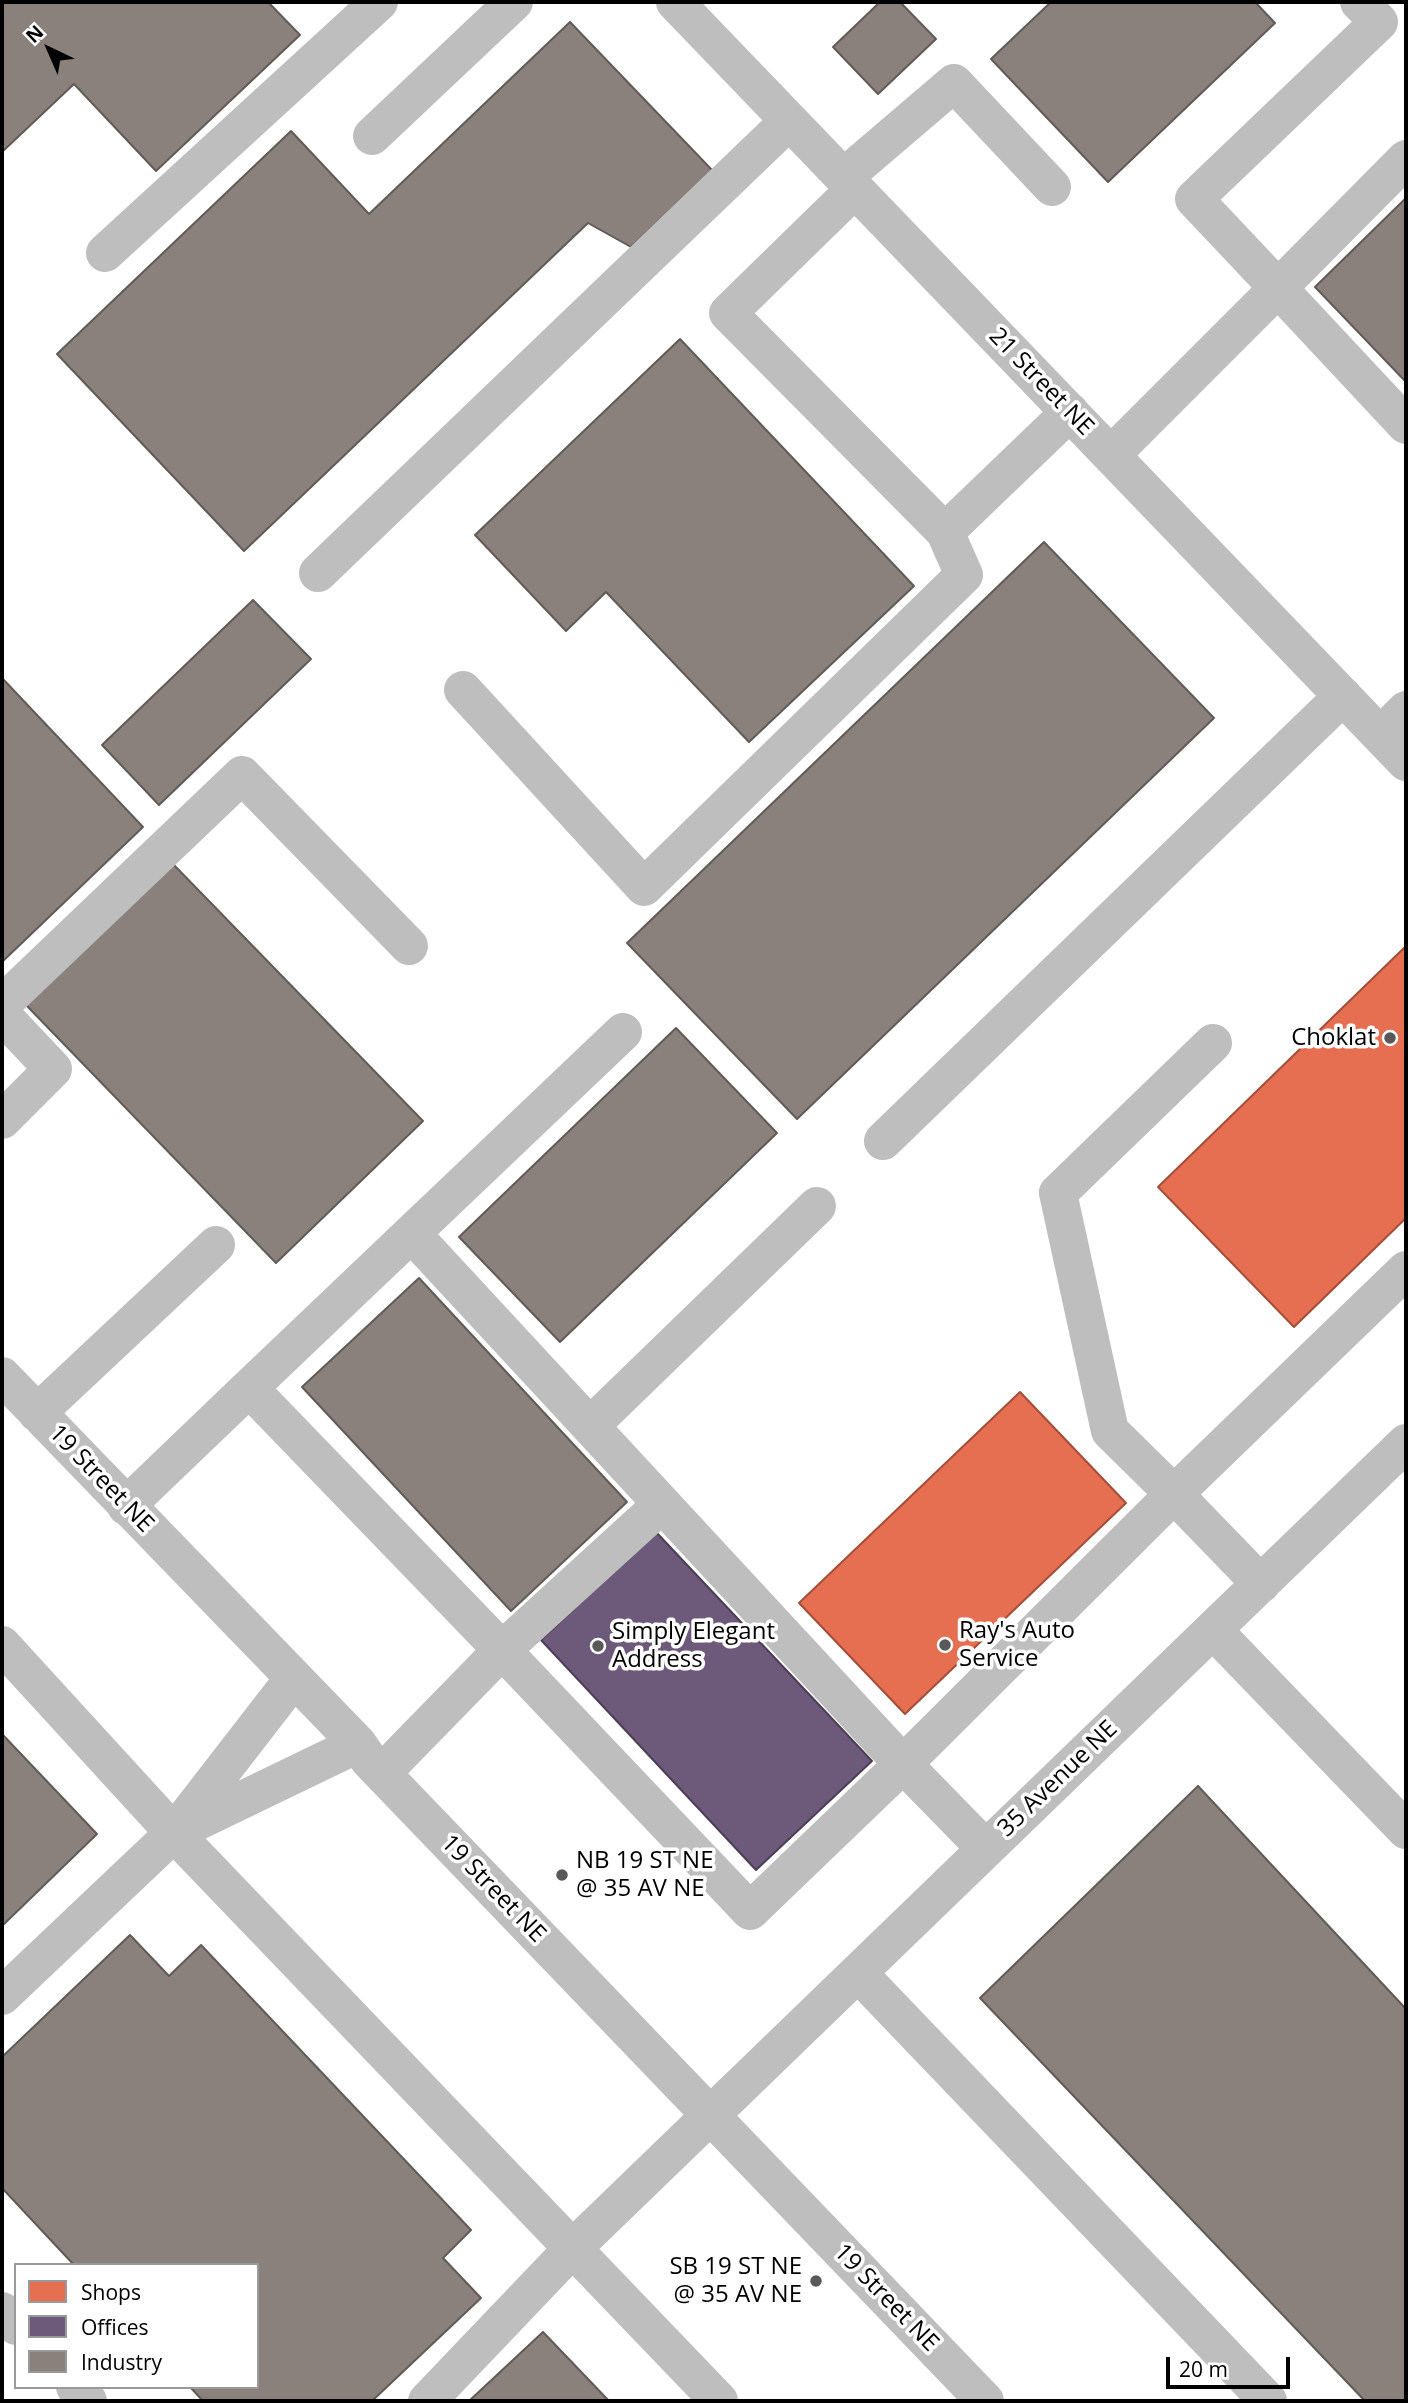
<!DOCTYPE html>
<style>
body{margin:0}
#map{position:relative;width:1408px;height:2403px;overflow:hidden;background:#fff;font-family:"Open Sans",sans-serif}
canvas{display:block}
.frame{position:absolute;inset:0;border:4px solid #000;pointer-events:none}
.legend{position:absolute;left:14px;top:2263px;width:245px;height:126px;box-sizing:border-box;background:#fff;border:2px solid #999;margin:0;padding:9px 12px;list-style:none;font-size:21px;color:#000}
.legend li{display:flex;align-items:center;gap:14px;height:35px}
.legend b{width:35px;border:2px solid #999}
.north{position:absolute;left:14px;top:14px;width:70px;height:70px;-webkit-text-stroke:5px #fff;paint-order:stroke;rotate:316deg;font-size:19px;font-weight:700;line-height:28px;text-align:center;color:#000}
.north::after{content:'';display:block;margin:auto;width:24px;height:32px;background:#000;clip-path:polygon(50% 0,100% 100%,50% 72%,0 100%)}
.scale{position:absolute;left:1166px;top:2357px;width:124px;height:32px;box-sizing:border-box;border:4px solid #000;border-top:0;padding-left:9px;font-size:21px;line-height:24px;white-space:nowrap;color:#000;-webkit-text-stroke:5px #fff;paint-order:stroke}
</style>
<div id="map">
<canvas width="1408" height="2403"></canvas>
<div class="frame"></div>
<ul class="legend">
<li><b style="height:19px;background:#e76f51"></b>Shops</li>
<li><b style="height:19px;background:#6d597a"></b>Offices</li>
<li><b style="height:19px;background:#8a817c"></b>Industry</li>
</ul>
<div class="north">N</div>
<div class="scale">20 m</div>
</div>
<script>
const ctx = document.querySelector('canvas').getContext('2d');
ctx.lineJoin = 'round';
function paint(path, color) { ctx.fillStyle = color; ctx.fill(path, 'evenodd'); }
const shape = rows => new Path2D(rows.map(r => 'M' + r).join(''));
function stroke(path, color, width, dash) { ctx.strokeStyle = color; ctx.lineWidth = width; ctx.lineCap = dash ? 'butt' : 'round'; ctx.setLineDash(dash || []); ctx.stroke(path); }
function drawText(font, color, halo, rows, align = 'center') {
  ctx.font = font + ' "Open Sans",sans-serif'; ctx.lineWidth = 7; ctx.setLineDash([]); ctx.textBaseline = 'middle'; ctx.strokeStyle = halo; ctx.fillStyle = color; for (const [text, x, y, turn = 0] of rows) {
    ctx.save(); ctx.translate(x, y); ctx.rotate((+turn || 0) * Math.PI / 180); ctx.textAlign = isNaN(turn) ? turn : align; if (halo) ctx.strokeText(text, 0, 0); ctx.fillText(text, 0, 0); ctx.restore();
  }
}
const shops = shape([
 [1406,946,1406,1218,1294,1327,1158,1187,1406,946],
 [1020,1392,1126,1503,905,1714,799,1603,1020,1392]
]);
paint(shops, '#e76f51');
stroke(shops, '#a24e39', 2);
const offices = shape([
 [656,1532,872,1761,756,1870,541,1640,656,1532]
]);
paint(offices, '#6d597a');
stroke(offices, '#4c3e55', 2);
const industry = shape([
 [2,2,268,2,300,35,156,171,74,84,2,152,2,2],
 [880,2,900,2,936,39,878,94,833,47,880,2],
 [1051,2,1255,2,1275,23,1108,182,991,59,1051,2],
 [570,22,712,170,631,247,588,223,244,551,57,354,291,131,369,214,570,22],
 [1406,198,1406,382,1315,287,1406,198],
 [680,339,914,586,749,742,606,592,566,631,475,535,680,339],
 [1044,542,1214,718,797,1119,627,943,1044,542],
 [253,600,311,659,159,805,102,745,253,600],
 [2,678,143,827,2,962,2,678],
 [172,863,423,1121,276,1263,26,1005,172,863],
 [676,1028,777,1133,560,1342,459,1237,676,1028],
 [419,1278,627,1502,511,1611,302,1387,419,1278],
 [2,1734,97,1834,2,1926,2,1734],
 [1198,1786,1406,2009,1406,2401,1365,2401,980,1998,1198,1786],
 [130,1935,169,1976,201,1945,471,2230,443,2258,481,2298,372,2401,203,2401,190,2387,257,2387,257,2265,74,2265,2,2188,2,2057,130,1935],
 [543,2332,609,2401,469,2401,543,2332]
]);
paint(industry, '#8a817c');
stroke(industry, '#615a57', 2);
stroke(shape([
 [675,2,1406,762],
 [1359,2,1379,22,1194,199,1278,288,1406,159],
 [372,136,514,2],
 [844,177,954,83,1052,187],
 [855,189,728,313,945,532,1070,412],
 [105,253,379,2],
 [1111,455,1278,288,1406,425],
 [318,573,789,121],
 [463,690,644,887,964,575,945,532],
 [1381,735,1406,710],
 [2,1004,242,775,409,946],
 [2,1015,53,1069,2,1120],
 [883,1141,1343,696],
 [2,1376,358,1744,369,1760,985,2401],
 [249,1388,623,1032],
 [37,1413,216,1245],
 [590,1426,817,1206],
 [126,1506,249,1388,502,1650,662,1504],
 [1261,1584,1174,1494,1406,1270],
 [1213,1630,1406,1830],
 [2,1645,174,1833,719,2401],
 [382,1773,502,1650,750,1911,903,1764,412,1234],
 [182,1829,358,1744],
 [986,1849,903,1764,1174,1494,1110,1431,1058,1193,1213,1043],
 [858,1973,1268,2401],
 [2,1996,174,1833,294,1678],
 [2,2311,16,2326],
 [75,2387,88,2401],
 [427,2401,573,2248,1406,1443]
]), '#bebebe', 38);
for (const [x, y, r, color] of [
 [1390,1038,7,"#595959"],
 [945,1645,7,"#595959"],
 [598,1646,7,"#595959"],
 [562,1875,7,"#595959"],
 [816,2281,7,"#595959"]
]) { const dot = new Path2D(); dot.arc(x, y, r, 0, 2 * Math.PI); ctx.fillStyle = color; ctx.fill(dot); stroke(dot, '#fff', 2.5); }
drawText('24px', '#000', '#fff', [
 ["21 Street NE",1041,382,46],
 ["19 Street NE",101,1479,46],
 ["35 Avenue NE",1058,1779,-44],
 ["19 Street NE",493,1889,46],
 ["19 Street NE",886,2298,46]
]);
drawText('24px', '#000', '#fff', [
 ["Choklat",1376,1038,"right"],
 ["Ray's Auto",959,1631],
 ["Service",959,1659],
 ["Simply Elegant",612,1632],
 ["Address",612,1660],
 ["NB 19 ST NE",576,1861],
 ["@ 35 AV NE",576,1889],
 ["SB 19 ST NE",802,2267,"right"],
 ["@ 35 AV NE",802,2295,"right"]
], 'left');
</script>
